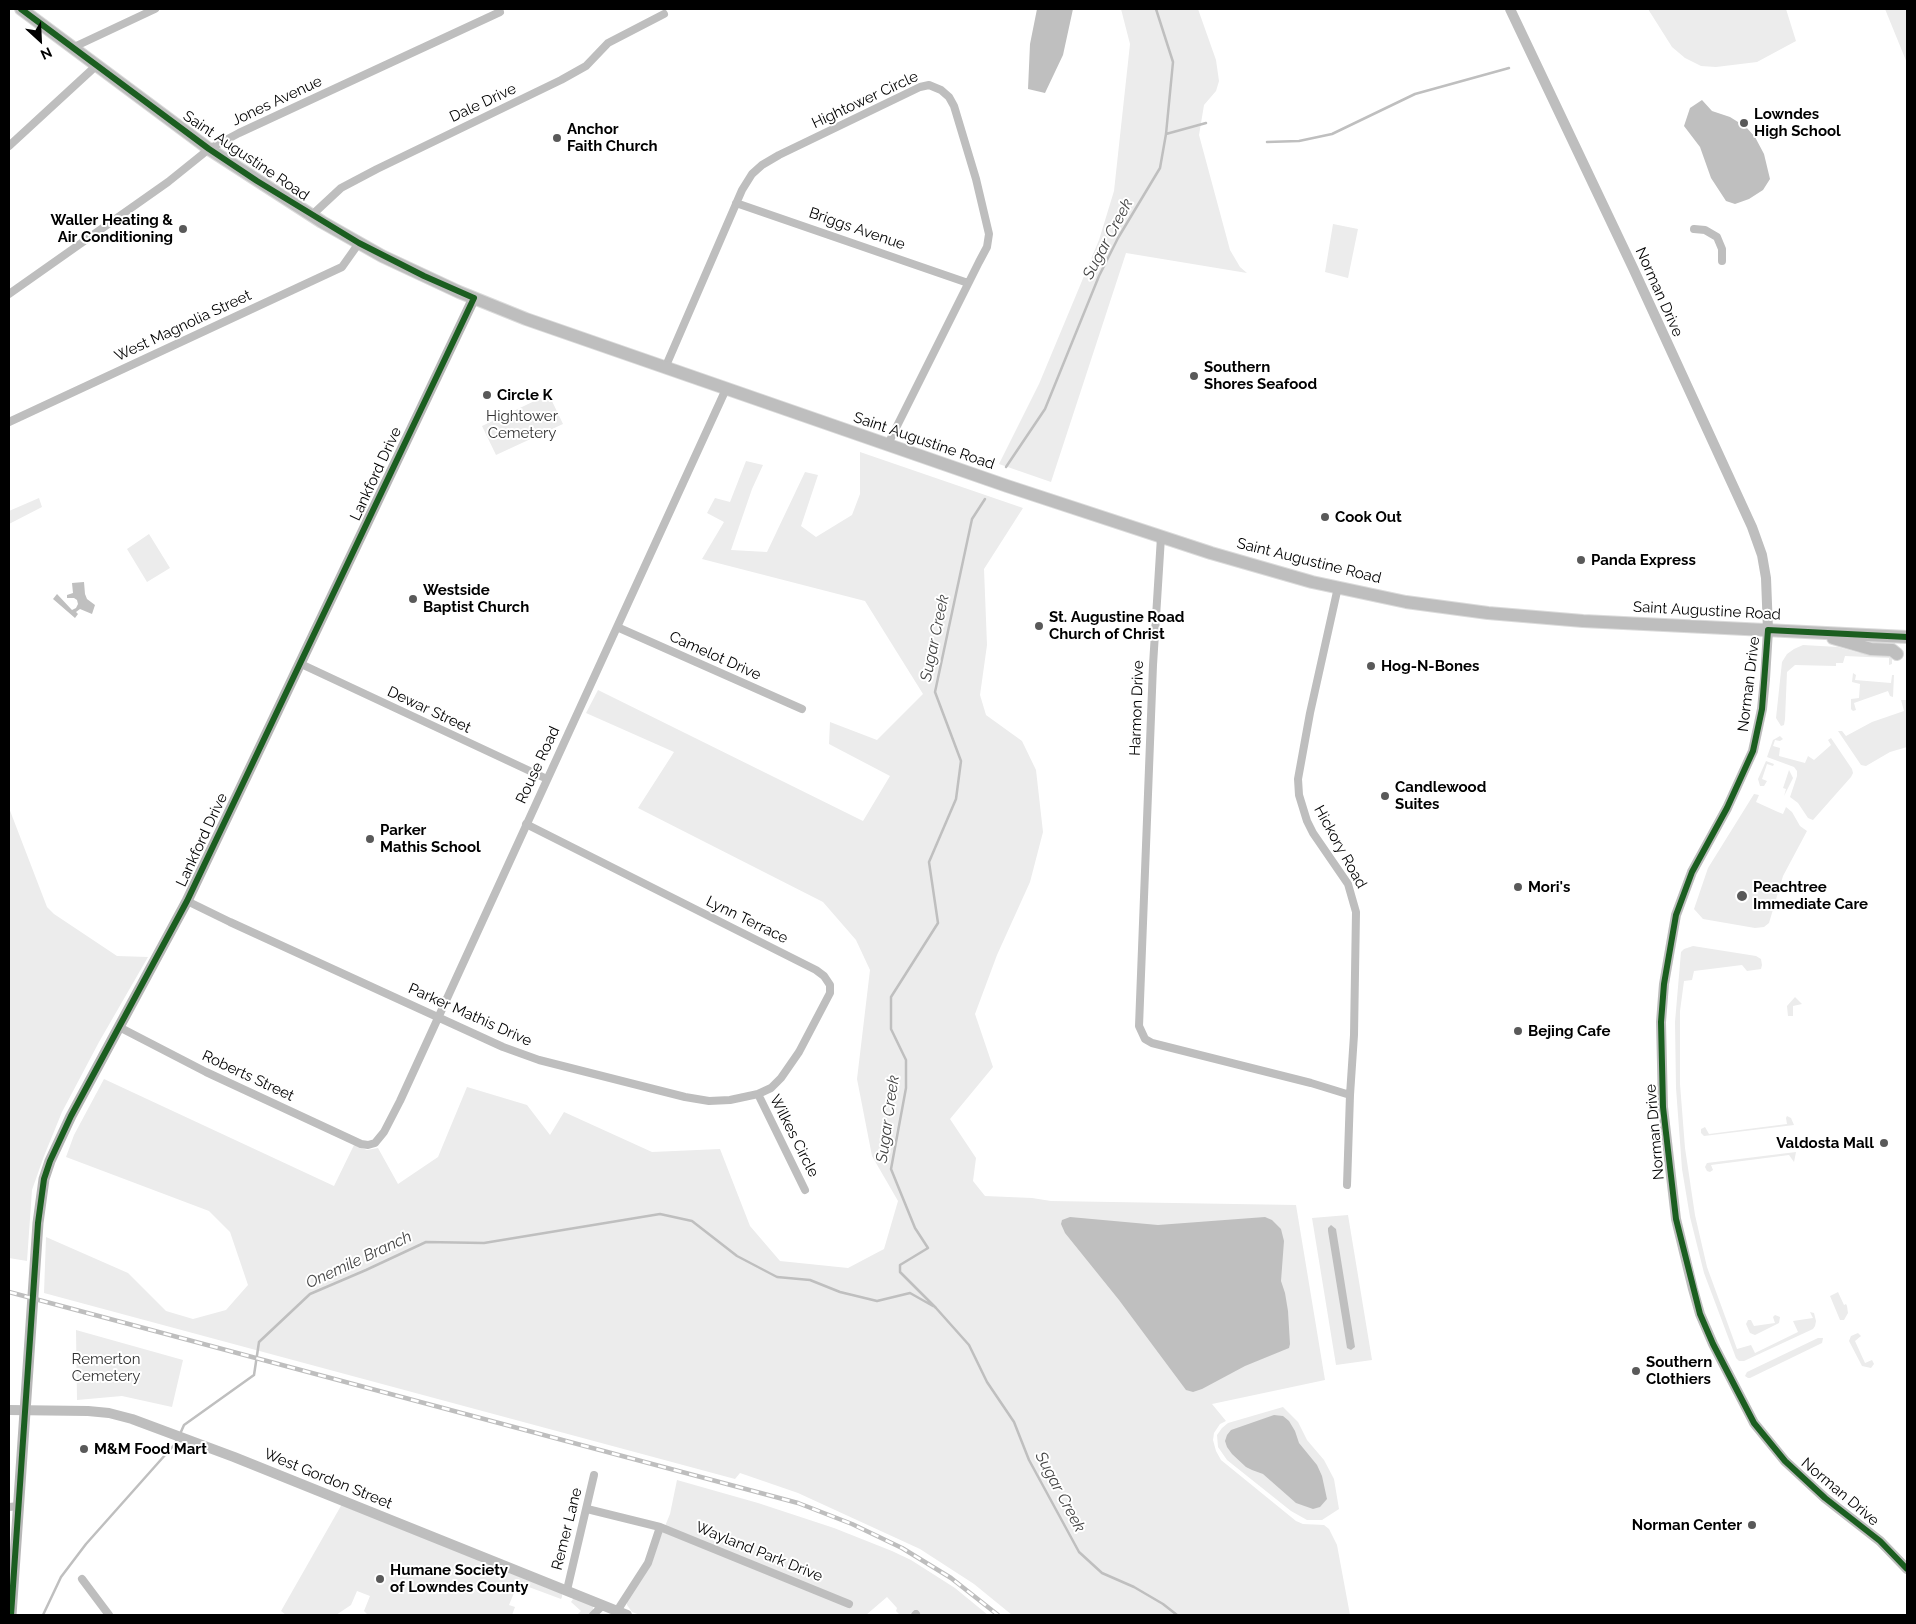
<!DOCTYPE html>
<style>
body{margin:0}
#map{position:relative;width:1916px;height:1624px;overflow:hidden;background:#fff;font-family:Raleway,sans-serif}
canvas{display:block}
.frame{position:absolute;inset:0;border:10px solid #000;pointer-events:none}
.north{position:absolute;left:15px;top:15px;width:50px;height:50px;-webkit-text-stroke:4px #fff;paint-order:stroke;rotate:155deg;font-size:14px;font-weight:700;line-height:20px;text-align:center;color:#000}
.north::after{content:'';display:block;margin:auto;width:18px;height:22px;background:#000;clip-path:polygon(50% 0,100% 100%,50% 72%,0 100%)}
</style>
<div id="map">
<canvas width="1916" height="1624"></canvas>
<div class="frame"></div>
<div class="north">N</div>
</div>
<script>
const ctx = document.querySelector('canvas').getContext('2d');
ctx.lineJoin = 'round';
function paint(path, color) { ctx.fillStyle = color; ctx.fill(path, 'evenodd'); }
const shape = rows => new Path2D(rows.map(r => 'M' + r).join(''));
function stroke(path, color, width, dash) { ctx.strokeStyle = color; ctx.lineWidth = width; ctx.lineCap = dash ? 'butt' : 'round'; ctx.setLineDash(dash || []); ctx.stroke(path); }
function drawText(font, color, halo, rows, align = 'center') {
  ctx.font = font + ' Raleway,sans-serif'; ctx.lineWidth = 4; ctx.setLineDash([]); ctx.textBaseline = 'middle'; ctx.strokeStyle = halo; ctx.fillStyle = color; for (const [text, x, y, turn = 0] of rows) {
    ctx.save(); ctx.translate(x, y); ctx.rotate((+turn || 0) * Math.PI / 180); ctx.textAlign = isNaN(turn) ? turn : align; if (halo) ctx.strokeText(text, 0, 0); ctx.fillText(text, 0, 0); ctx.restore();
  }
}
paint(shape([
 [1121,9,1198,9,1216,60,1219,81,1216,91,1204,105,1199,135,1230,250,1240,267,1247,273,1126,253,1051,482,999,464,1039,384,1099,240,1114,191,1130,44],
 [1648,9,1786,9,1796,41,1757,62,1716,67,1701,66,1685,58,1672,47],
 [1885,9,1907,9,1907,63],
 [1333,224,1358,229,1348,278,1325,272],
 [545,396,551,399,563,424,496,455,482,426],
 [860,452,1023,508,984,569,987,645,980,695,986,715,1022,741,1036,770,1043,832,1030,882,997,955,975,1014,993,1067,950,1119,976,1158,973,1181,985,1196,1032,1198,1051,1201,1296,1205,1325,1380,1212,1404,1226,1421,1220,1424,1214,1433,1213,1440,1216,1451,1221,1460,1296,1521,1303,1524,1324,1525,1329,1529,1337,1545,1350,1615,1012,1615,974,1584,920,1549,798,1493,740,1473,735,1479,44,1293,46,1237,128,1273,166,1311,193,1319,226,1310,248,1285,230,1232,209,1211,66,1157,74,1135,104,1079,334,1186,354,1145,367,1150,378,1148,398,1184,438,1157,467,1087,527,1105,550,1135,564,1112,652,1152,720,1149,750,1226,780,1261,848,1268,884,1249,898,1201,872,1156,857,1079,870,970,856,940,823,902,638,808,674,752,586,713,598,690,863,821,890,776,829,744,830,722,877,740,923,694,865,601,702,559,724,522,707,513,715,498,730,502,746,461,763,465,752,489,731,550,767,552,805,472,818,475,801,526,816,537,852,515,860,494],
 [39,498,42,507,9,524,9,511],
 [149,534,170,568,147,582,127,549],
 [1803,645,1838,647,1859,653,1886,654,1892,659,1892,664,1889,665,1889,658,1845,656,1843,663,1836,663,1836,666,1795,665,1787,672,1785,719,1784,725,1781,726,1776,718,1782,662,1787,654,1794,649],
 [1853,673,1856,675,1855,680,1891,683,1892,675,1894,675,1893,697,1890,696,1888,691,1854,703,1856,710,1853,711,1851,709,1851,699,1859,698,1860,684,1852,682],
 [1901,700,1907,700,1907,747,1890,752,1866,766,1861,765,1838,731,1842,731,1846,736,1872,722,1904,711],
 [1780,736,1783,739,1780,741,1775,740,1773,746,1780,748,1779,756,1805,763,1808,756,1814,760,1831,745,1828,740,1831,738,1852,769,1853,773,1851,777,1813,820,1808,818,1798,803,1790,797,1797,776,1797,771,1794,767,1767,757,1773,740],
 [1766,761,1774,764,1773,766,1767,764,1762,779,1767,781,1764,786,1760,786,1758,779],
 [1789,770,1793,778,1784,796,1786,789,1783,788],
 [1754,794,1759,795,1756,802,1778,812,1783,814,1786,807,1792,812,1800,826,1807,831,1783,876,1769,923,1764,927,1755,928,1703,919,1694,909,1708,868],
 [9,808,47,907,54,914,117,956,148,957,99,1042,62,1112,44,1156,32,1190,27,1261,9,1258],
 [1693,946,1756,956,1761,959,1762,965,1761,969,1747,971,1742,965,1694,971,1692,980,1684,981,1680,1011,1680,1084,1685,1148,1695,1215,1707,1267,1737,1349,1751,1345,1755,1353,1798,1332,1793,1321,1813,1318,1810,1312,1814,1313,1816,1321,1815,1326,1813,1329,1744,1361,1739,1361,1736,1358,1704,1273,1690,1217,1682,1169,1676,1088,1675,1022,1681,952,1684,949],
 [1795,997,1802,1004,1793,1006,1793,1016,1788,1016,1787,1006],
 [1787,1116,1791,1118,1794,1125,1704,1136,1701,1133,1701,1129,1705,1127,1709,1134,1787,1124,1786,1118],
 [1796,1152,1794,1162,1789,1155,1711,1165,1713,1170,1710,1172,1707,1171,1705,1167,1707,1163],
 [1348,1215,1372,1360,1336,1365,1312,1218],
 [1838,1292,1844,1305,1846,1304,1847,1306,1848,1313,1844,1320,1840,1320,1830,1296],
 [1775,1315,1780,1317,1779,1323,1755,1335,1750,1333,1746,1324,1748,1320,1751,1320,1754,1326,1775,1323,1773,1317],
 [76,1330,183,1360,172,1407,122,1396,77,1400],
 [1858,1333,1861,1336,1855,1341,1865,1363,1872,1360,1874,1364,1871,1368,1862,1366,1849,1341,1851,1336],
 [1818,1338,1823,1338,1822,1343,1750,1378,1748,1378,1745,1376,1747,1372],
 [1283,1407,1298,1422,1307,1440,1324,1460,1334,1479,1339,1509,1322,1520,1307,1520,1291,1511,1227,1460,1218,1447,1217,1435,1222,1428,1228,1423],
 [677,1480,758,1503,834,1528,892,1551,911,1560,955,1588,988,1615,921,1615,916,1609,909,1615,900,1615,896,1611,897,1608,887,1597,866,1615,640,1615,632,1612,627,1605,627,1600,654,1553,670,1514],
 [342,1504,562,1594,562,1597,561,1599,518,1583,509,1605,515,1607,512,1615,368,1615,364,1611,370,1596,357,1591,351,1605,336,1615,286,1615,281,1611],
 [576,1598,593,1606,593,1611,589,1615,577,1615,581,1611,571,1602,573,1599]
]), '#ececec');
paint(shape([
 [1037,9,1073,9,1063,55,1045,93,1028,89,1030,44],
 [1702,100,1712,111,1730,117,1746,127,1755,137,1764,154,1770,179,1763,190,1749,199,1735,204,1726,201,1711,178,1700,147,1684,126,1690,108],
 [84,582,85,594,87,599,95,605,92,614,80,609,76,612,78,614,75,618,53,599,57,594,72,610,76,608,78,604,77,600,74,598,67,598,67,595,73,593,72,583],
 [1070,1217,1158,1225,1265,1217,1272,1220,1281,1229,1284,1241,1281,1281,1285,1293,1288,1311,1290,1344,1289,1348,1245,1366,1202,1389,1193,1392,1186,1390,1119,1300,1065,1233,1061,1224,1062,1220],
 [1331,1225,1336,1229,1355,1347,1351,1350,1347,1348,1328,1231,1328,1228],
 [1274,1415,1283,1416,1289,1421,1295,1431,1299,1443,1317,1465,1322,1476,1327,1499,1320,1507,1313,1509,1296,1503,1263,1474,1252,1470,1246,1467,1232,1454,1227,1447,1225,1441,1227,1435,1231,1430]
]), '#bfbfbf');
stroke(shape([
 [1166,134,1206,123],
 [1267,142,1299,141,1332,134,1415,94,1509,68],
 [1006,467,1045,409,1099,276,1118,238,1160,168,1166,134,1173,62,1156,9],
 [985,499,972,519,935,692,961,761,956,799,929,862,938,923,891,997,891,1029,906,1060,906,1088,891,1169,915,1228,928,1248,900,1265,900,1272,936,1308,969,1345,987,1382,1014,1422,1029,1460,1079,1552,1102,1573,1134,1587,1163,1604,1177,1615],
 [180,1434,184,1425,254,1375,259,1342,310,1294,366,1270,426,1242,484,1243,660,1214,692,1221,737,1256,777,1277,810,1280,840,1292,877,1301,910,1293,933,1306],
 [43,1615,61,1577,86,1544,174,1445,178,1438]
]), '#bfbfbf', 2.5);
const primary = shape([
 [21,9,209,149,322,222,382,256,459,292,526,319,1007,486,1211,553,1312,582,1406,602,1488,613,1583,621,1907,637],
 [1833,638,1871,649,1892,650,1897,654]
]);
stroke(primary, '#dbdbdb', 14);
stroke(shape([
 [74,47,155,9],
 [9,146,97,65],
 [736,203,968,283],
 [312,215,341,188,377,169,561,80,586,66,608,43,664,14],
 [1694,229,1705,230,1717,237,1722,249,1722,261],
 [9,294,168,182,209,149,239,133,500,12],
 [665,368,742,190,752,174,762,165,779,155,920,87,929,85,941,90,949,97,954,106,976,179,989,234,987,247,979,262,887,446],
 [9,422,342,267,359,243],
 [1161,537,1153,665,1139,1026,1145,1039,1152,1043,1311,1083,1350,1095],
 [1338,587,1310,713,1298,779,1299,795,1307,821,1313,833,1348,884,1356,912,1354,1035,1350,1095,1347,1185],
 [617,627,802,709],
 [301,664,547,779],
 [187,901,230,922,503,1047,539,1060,685,1097,709,1101,730,1100,758,1094,771,1088,781,1078,799,1052,830,993,830,985,824,976,816,970,526,824],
 [119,1027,206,1072,361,1144,368,1145,375,1143,384,1132,400,1101,726,389],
 [758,1094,805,1190],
 [9,1507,19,1506],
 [587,1509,660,1527,849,1604],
 [82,1579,109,1615],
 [567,1590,594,1475],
 [617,1611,648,1563,660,1527],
 [593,1615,603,1605],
 [915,1615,916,1614]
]), '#bebebe', 8);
stroke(shape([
 [1510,9,1633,268,1752,527,1762,555,1766,578,1768,630,1765,679,1762,709,1753,751,1727,808,1692,872,1676,915,1664,984,1661,1022,1663,1107,1676,1219,1693,1289,1700,1314,1713,1344,1754,1423,1785,1461,1825,1498,1880,1541,1907,1569],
 [9,1410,88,1411,109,1413,132,1419,234,1457,627,1615]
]), '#bebebe', 10);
stroke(shape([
 [11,1615,38,1223,44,1179,50,1161,71,1116,187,901,474,298]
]), '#b8b8b8', 11);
stroke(primary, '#bebebe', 12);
const rail = shape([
 [9,1292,798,1503,852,1524,902,1548,951,1578,998,1615]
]);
stroke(rail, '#bebebe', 4.5);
stroke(rail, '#fff', 2.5, [8]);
stroke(shape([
 [1907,637,1768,630,1762,709,1753,751,1727,808,1692,872,1676,915,1664,984,1661,1022,1663,1107,1676,1219,1700,1314,1713,1344,1754,1423,1785,1461,1825,1498,1880,1541,1907,1569],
 [11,1615,38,1223,44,1179,50,1161,71,1116,187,901,474,298,424,276,359,243,257,181,209,149,21,9]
]), '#1b5e20', 6);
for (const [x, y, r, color] of [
 [1744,123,5,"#595959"],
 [557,138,5,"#595959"],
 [183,229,5,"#595959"],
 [1194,376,5,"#595959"],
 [487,395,5,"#595959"],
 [1325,517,5,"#595959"],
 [1581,560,5,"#595959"],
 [413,599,5,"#595959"],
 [1039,626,5,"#595959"],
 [1371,666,5,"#595959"],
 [1385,796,5,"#595959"],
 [370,839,5,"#595959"],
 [1518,887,5,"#595959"],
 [1742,896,6,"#595959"],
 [1518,1031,5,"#595959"],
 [1884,1143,5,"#595959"],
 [1636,1371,5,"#595959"],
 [84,1449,5,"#595959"],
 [1752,1525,5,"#595959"],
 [380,1579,5,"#595959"]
]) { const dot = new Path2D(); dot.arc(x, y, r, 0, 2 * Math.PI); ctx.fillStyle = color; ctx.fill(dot); stroke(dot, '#fff', 2); }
drawText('15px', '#000', '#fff', [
 ["Hightower Circle",865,100,-25],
 ["Jones Avenue",277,101,-25],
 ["Dale Drive",483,103,-25],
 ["Saint Augustine Road",246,156,34],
 ["Briggs Avenue",857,229,19],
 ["Norman Drive",1659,292,66],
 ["West Magnolia Street",183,326,-25],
 ["Saint Augustine Road",924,441,19],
 ["Lankford Drive",376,474,-65],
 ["Saint Augustine Road",1309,561,14],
 ["Saint Augustine Road",1707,611,3],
 ["Camelot Drive",715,656,24],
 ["Norman Drive",1749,684,-83],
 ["Harmon Drive",1137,708,-88],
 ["Dewar Street",429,710,25],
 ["Rouse Road",538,765,-65],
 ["Lankford Drive",202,840,-65],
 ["Hickory Road",1340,847,61],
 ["Lynn Terrace",747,920,26],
 ["Parker Mathis Drive",470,1015,24],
 ["Roberts Street",248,1076,25],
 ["Norman Drive",1655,1132,-95],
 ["Wilkes Circle",794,1136,63],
 ["West Gordon Street",328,1479,22],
 ["Norman Drive",1840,1492,40],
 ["Remer Lane",567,1529,-76],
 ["Wayland Park Drive",759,1552,22]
]);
drawText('bold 15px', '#000', '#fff', [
 ["Lowndes",1754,114],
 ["High School",1754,131],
 ["Anchor",567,129],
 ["Faith Church",567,146],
 ["Waller Heating &",173,220,"right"],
 ["Air Conditioning",173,237,"right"],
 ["Southern",1204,367],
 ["Shores Seafood",1204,384],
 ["Circle K",497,395],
 ["Cook Out",1335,517],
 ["Panda Express",1591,560],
 ["Westside",423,590],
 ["Baptist Church",423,607],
 ["St. Augustine Road",1049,617],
 ["Church of Christ",1049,634],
 ["Hog-N-Bones",1381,666],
 ["Candlewood",1395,787],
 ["Suites",1395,804],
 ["Parker",380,830],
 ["Mathis School",380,847],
 ["Mori's",1528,887],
 ["Peachtree",1753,887],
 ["Immediate Care",1753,904],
 ["Bejing Cafe",1528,1031],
 ["Valdosta Mall",1874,1143,"right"],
 ["Southern",1646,1362],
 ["Clothiers",1646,1379],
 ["M&M Food Mart",94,1449],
 ["Norman Center",1742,1525,"right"],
 ["Humane Society",390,1570],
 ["of Lowndes County",390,1587]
], 'left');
drawText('15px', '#333', '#fff', [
 ["Hightower",522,416],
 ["Cemetery",522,433],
 ["Remerton",106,1359],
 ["Cemetery",106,1376]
]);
drawText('italic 16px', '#444', '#fff', [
 ["Sugar Creek",1108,239,-62],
 ["Sugar Creek",935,638,-78],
 ["Sugar Creek",888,1119,-82],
 ["Onemile Branch",359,1260,-25],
 ["Sugar Creek",1060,1492,62]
]);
</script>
